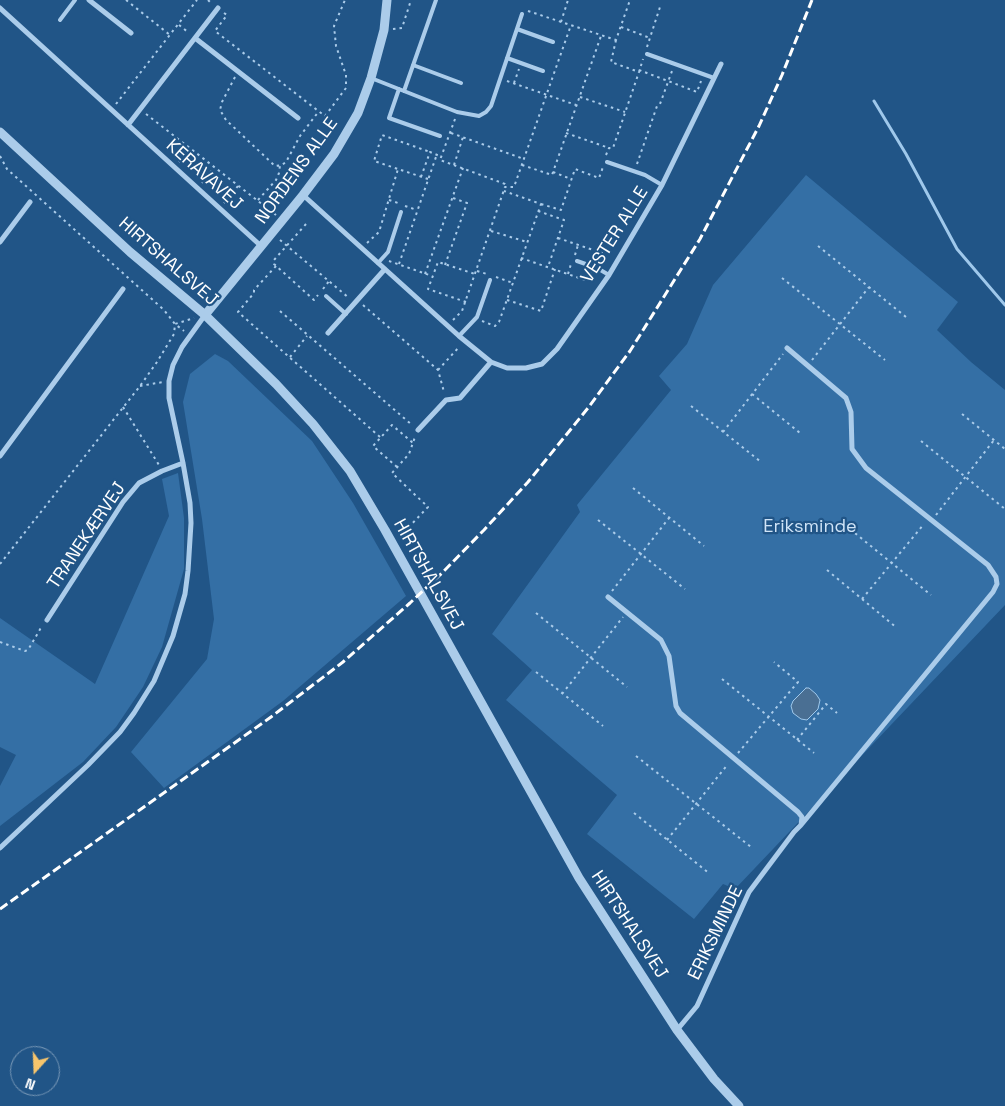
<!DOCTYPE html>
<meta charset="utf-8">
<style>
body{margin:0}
#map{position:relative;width:1005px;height:1106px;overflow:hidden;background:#215587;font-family:"Space Grotesk",sans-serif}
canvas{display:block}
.north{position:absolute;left:10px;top:1046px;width:50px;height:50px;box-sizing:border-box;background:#215587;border:1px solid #7a99b7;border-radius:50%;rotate:200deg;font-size:14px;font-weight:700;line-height:20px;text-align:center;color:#fff}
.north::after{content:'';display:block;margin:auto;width:18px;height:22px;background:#f7c56c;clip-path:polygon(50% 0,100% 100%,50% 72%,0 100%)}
</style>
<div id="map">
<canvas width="1005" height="1106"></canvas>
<div class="north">N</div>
</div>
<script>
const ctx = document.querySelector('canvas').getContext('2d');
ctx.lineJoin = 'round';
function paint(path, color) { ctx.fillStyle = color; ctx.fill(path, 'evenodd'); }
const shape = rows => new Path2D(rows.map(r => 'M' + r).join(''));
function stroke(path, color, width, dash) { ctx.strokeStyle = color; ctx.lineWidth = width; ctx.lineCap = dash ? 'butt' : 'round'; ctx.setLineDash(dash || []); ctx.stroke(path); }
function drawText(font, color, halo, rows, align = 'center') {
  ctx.font = font + ' "Space Grotesk",sans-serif'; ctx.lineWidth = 4.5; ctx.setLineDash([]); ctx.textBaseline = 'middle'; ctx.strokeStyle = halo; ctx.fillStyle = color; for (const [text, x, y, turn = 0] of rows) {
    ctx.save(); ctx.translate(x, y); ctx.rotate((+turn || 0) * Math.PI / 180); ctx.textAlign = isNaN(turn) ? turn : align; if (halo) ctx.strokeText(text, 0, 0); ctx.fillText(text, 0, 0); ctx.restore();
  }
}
paint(shape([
 [806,175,958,302,937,330,971,362,1005,390,1005,605,735,889,723,884,694,919,587,834,617,795,506,700,532,670,492,634,580,512,577,505,671,390,659,376,687,344,713,285],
 [215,354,228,361,312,441,353,503,406,596,283,701,164,788,131,752,207,659,214,619,202,519,183,402,190,374],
 [178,473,184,518,184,569,162,647,143,687,116,727,83,762,0,826,0,786,16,755,0,747,0,618,95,684,169,516,162,479]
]), '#346fa5');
const water = shape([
 [806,688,809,688,816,694,820,700,818,709,807,720,801,719,793,713,791,706,793,701,806,688]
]);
paint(water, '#4a6f93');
stroke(water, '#9fc8eb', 1);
stroke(shape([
 [874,101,906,154,957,249,1005,305]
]), '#9fc8eb', 3);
stroke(shape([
 [126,0,170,35],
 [208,0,212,4],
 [528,11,616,40,630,0],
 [224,13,227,15,215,31,339,127],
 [561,22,568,0],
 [179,25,189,33],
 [621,27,650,38],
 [393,29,402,28,411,0],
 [616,40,611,62,639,72,643,59],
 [647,47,660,7],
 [639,70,697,92,701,81],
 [235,77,222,102,220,110,226,120,275,166,282,165,286,162,300,136,319,111],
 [507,81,576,105],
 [514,83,519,69],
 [580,97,625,112],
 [116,104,197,0],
 [146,114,276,215],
 [325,116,346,88,346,75,336,46,334,26,345,0],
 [455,119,440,160,505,184,507,187],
 [451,133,524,159],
 [566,133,609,148],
 [606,155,609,148,613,148,639,72],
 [0,156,7,169,164,310,175,324,184,331],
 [179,162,190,149],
 [637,164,657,106,660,104,672,71],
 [454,165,463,137],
 [522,165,552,175,601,36],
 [553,172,571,179],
 [421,177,430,152,442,157],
 [428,179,374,161,382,135,430,152],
 [202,183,214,168],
 [258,200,276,180,279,173,280,165],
 [389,200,401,204],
 [224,203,238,186],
 [541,204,561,210,575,169,599,178,603,167],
 [405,206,417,210],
 [538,211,564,220,548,267],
 [306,224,274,260,274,264,314,300,318,295],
 [491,231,527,242],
 [558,238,602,253,599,261],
 [280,240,349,298],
 [367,243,379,232,398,169],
 [818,246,906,317],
 [575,255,578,245],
 [521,258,588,281,591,272],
 [389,261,432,276],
 [399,264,437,154],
 [445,265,467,203,453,198],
 [276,266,254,290,254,293,238,312,380,437],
 [477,271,487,274],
 [425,274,463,168],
 [568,274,571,264],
 [496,277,513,283],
 [782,278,885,360],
 [323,289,329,281],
 [507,300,541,311,555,269],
 [466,302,428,289,438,262,475,274],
 [363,305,438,370,444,392],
 [280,311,412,425],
 [453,320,462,311,505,187,514,187,571,25],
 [482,321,495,326,499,322,541,204,504,191],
 [290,357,307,336],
 [812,360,869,287],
 [438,370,460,346],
 [140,386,163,382],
 [752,394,800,433],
 [691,406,761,462],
 [123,407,159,465],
 [962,414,1005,449],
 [723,432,783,354],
 [921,441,1005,509],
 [397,467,373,446,392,425,413,443],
 [633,488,704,546],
 [936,515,994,440],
 [598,520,685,589],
 [845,525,931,595],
 [397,531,405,531,428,507,392,473,409,454,415,437],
 [0,564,140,386,157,362,174,334,175,324,194,318],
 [827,570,897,628],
 [612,591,669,518],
 [862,599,924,524],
 [536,613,627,687],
 [0,642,25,651,28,650,42,626],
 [536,672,603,726],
 [722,679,814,753],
 [562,694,623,617],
 [797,740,826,704,837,713],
 [738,753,798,682,774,662],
 [636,756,751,847],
 [634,813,710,874],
 [667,840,728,764]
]), '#abccea', 2, [2.5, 4]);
stroke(shape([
 [60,20,75,0],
 [517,29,553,42],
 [647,54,714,78],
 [507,58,543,71],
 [413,65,461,83],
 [371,78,457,112,479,116,486,112,491,106,522,14],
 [399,89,389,118,440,136],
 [404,91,436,0],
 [607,162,645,175,662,185],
 [577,261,597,268,609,275],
 [378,263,388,252,401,212],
 [326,296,346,314],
 [459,336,477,317,490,280]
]), '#abccea', 4);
stroke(shape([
 [89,0,131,33],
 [0,8,261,246],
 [195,38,298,118],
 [128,125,218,8],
 [303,195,459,336,491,362,507,368,526,368,542,364,557,349,609,275,662,185,721,64],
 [0,242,30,202],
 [328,333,385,269],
 [787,348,846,398,851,412,852,449,866,468,988,565,996,577,997,584,993,592,801,825],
 [418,430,446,400,460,398,491,362],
 [0,456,123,289],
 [608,597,661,640,669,656,676,706,680,713,798,812,802,817,801,825,794,832,749,892,697,1006,677,1030],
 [47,620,123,502,139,483,162,471,183,463],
 [0,848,88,765,120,732,134,713,154,681,173,636,185,594,188,571,191,523,190,503,183,463,169,398,169,381,173,365,182,347,205,315]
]), '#abccea', 5);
stroke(shape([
 [0,132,130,252,205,315,276,384,313,424,350,471,385,530,579,878,677,1030,714,1079,739,1106],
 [205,315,303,195,334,154,358,113,371,78,384,30,387,0]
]), '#abccea', 9);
stroke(shape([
 [0,909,271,717,343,662,410,603,443,572,484,530,528,482,588,408,630,351,700,239,759,126,782,75,812,0]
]), '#fff', 3, [9, 4]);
drawText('18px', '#fff', '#215587', [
 ["NORDENS ALLE",297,171,-54],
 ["KERAVAVEJ",204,175,42],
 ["VESTER ALLE",615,235,-58],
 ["HIRTSHALSVEJ",168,262,41],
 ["TRANEKÆRVEJ",87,536,-56],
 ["HIRTSHALSVEJ",428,575,61],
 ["HIRTSHALSVEJ",629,925,57],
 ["ERIKSMINDE",716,933,-64]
]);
drawText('18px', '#cfe4f8', '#215587', [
 ["Eriksminde",810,527]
]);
</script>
